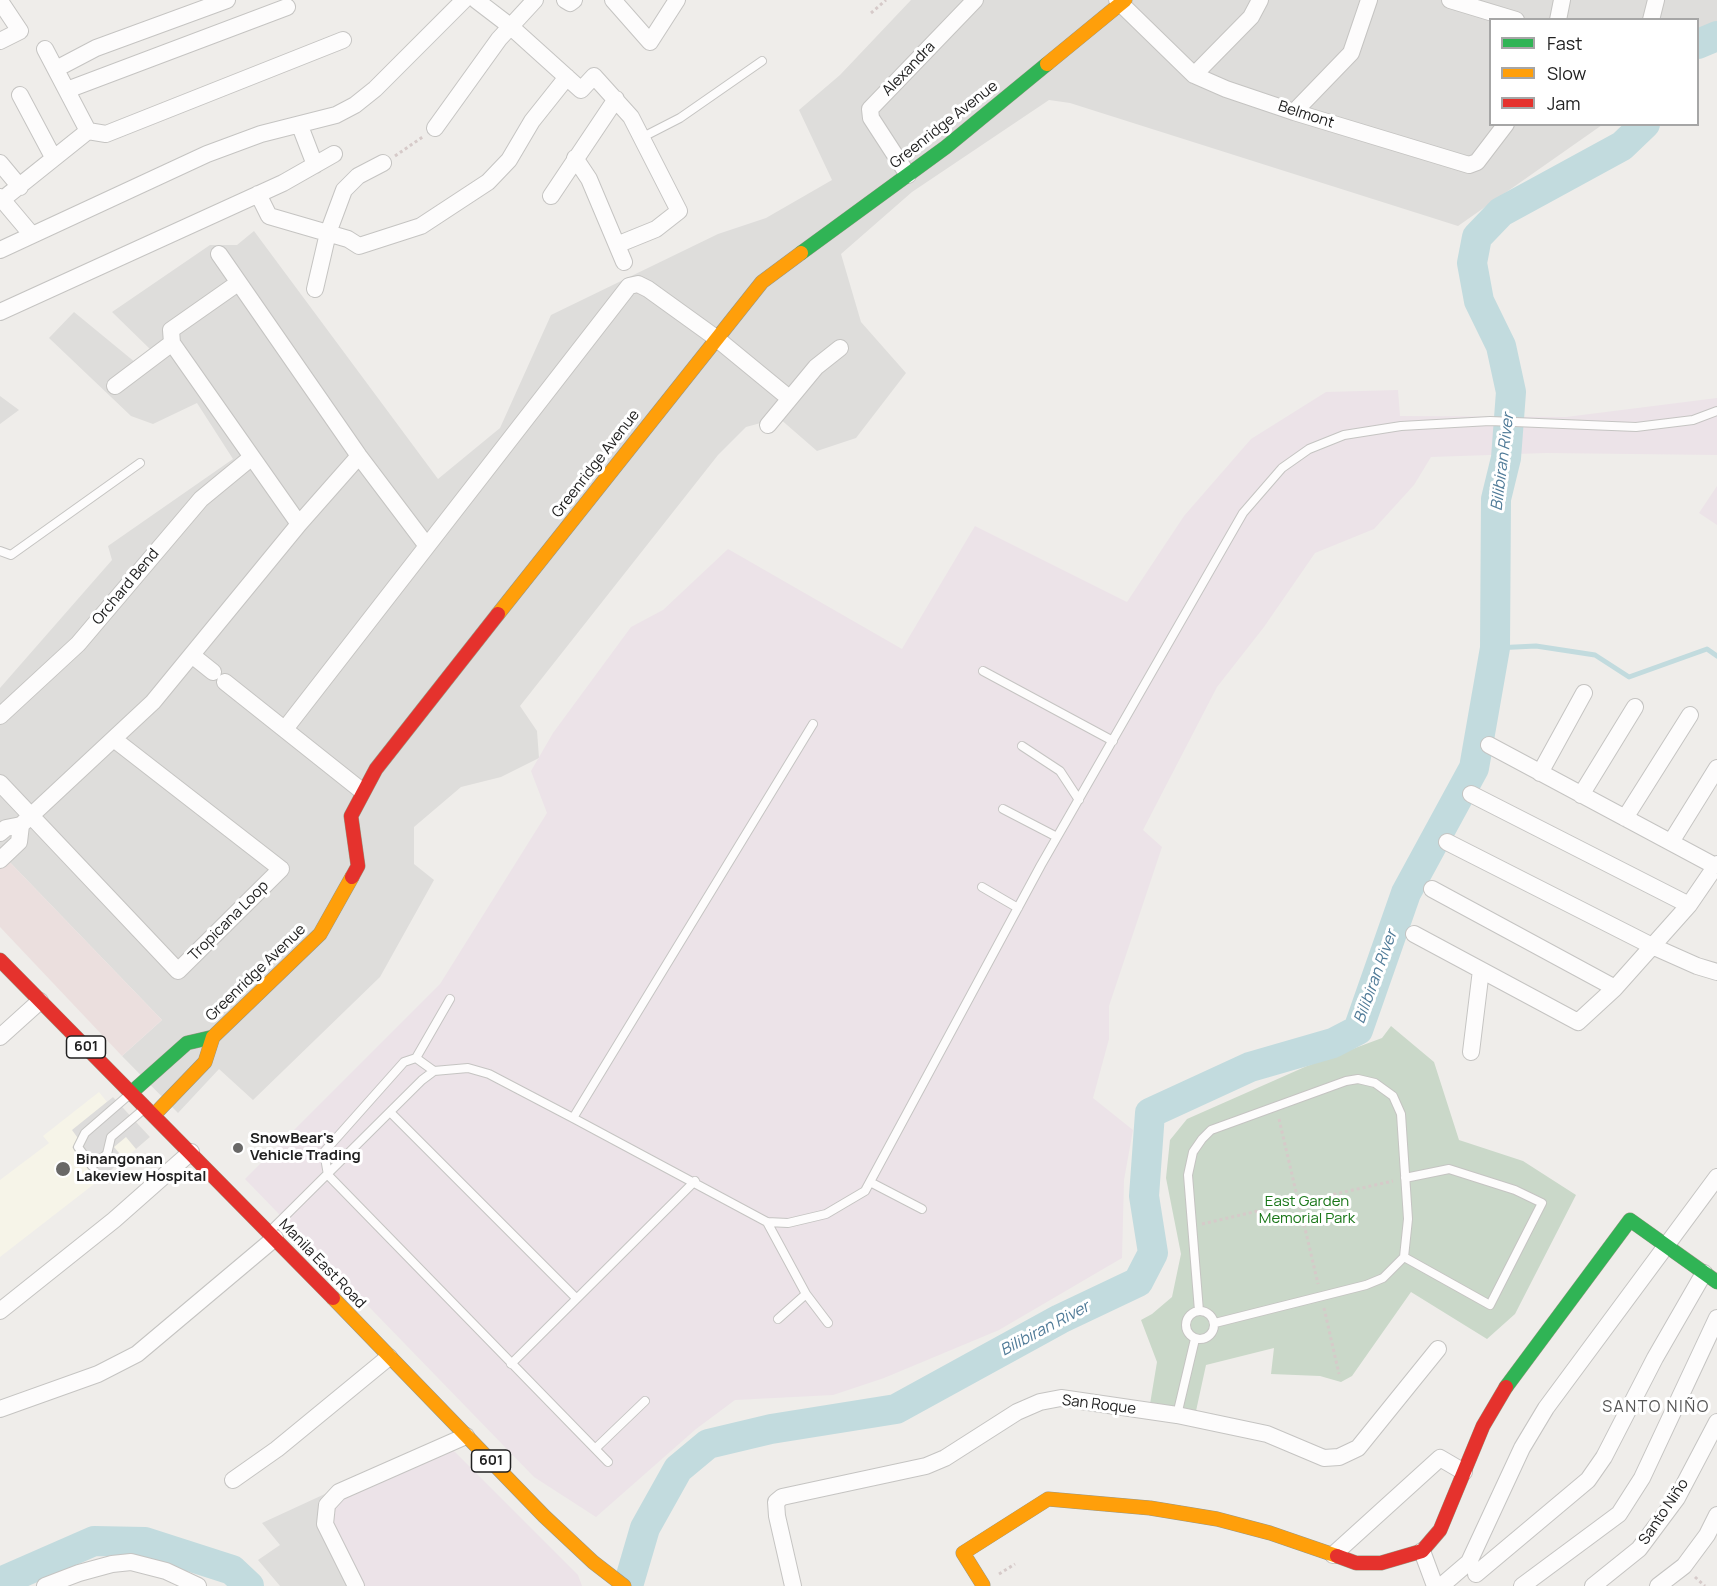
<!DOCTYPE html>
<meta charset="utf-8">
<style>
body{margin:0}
#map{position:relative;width:1717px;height:1586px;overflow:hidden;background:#efedea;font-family:Manrope,sans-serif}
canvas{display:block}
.legend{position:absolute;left:1489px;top:18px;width:210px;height:108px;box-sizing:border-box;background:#fff;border:2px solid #a6a6a6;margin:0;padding:8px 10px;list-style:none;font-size:18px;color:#212121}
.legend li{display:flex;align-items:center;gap:12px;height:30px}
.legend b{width:30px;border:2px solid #a6a6a6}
</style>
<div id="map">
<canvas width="1717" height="1586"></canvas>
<ul class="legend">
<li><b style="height:8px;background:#30b455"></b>Fast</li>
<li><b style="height:8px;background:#ff9f0a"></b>Slow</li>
<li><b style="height:8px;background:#e5322d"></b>Jam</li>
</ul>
</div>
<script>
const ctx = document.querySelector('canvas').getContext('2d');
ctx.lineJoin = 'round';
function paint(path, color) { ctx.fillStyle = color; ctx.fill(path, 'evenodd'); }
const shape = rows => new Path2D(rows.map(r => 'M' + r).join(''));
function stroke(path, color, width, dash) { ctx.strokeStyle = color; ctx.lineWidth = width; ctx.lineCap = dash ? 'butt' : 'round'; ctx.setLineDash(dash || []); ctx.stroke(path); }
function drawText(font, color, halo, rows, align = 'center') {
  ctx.font = font + ' Manrope,sans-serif'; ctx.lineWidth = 6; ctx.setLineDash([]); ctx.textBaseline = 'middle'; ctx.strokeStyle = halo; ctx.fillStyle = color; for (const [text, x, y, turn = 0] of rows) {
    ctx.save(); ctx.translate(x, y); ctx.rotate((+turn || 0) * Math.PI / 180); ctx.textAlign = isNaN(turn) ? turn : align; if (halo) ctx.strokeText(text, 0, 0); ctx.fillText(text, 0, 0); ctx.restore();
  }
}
paint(shape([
 [911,0,1717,0,1717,23,1698,33,1698,20,1490,20,1490,124,1602,125,1458,226,1070,103,1049,100,912,192,841,254,861,322,906,373,856,438,817,451,779,418,746,427,718,455,520,706,537,731,539,758,501,777,461,787,414,827,414,864,434,880,380,977,253,1100,219,1069,178,1113,122,1056,162,1020,0,852,0,688,112,560,108,546,233,459,197,403,153,424,131,416,49,338,74,312,136,363,151,350,112,312,210,245,237,245,254,231,438,479,500,428,551,315,718,234,766,218,832,180,799,110,840,75],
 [0,396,19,410,0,424],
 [340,1487,331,1525,365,1586,280,1586,258,1560,280,1545,262,1523]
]), '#dedddb');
paint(shape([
 [0,852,162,1020,122,1056,0,927]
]), '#ebdfde');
paint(shape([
 [1398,390,1400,416,1566,417,1717,398,1717,455,1546,453,1431,457,1414,485,1374,529,1315,553,1264,627,1217,687,1143,830,1162,847,1109,1006,1109,1039,1093,1098,1133,1130,1124,1180,1122,1258,999,1330,884,1378,833,1395,735,1400,696,1429,596,1517,534,1477,245,1179,440,984,547,813,531,771,553,733,631,627,663,610,728,549,902,649,975,526,1127,602,1184,516,1251,439,1326,392],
 [1717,486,1717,525,1699,513],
 [452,1449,578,1575,582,1586,365,1586,331,1525,331,1508,344,1495]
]), '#ece3e8');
paint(shape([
 [99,1092,107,1102,113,1097,150,1137,98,1181,0,1257,0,1180,49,1143,43,1136]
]), '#f6f4e8');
paint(shape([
 [113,1097,150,1137,136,1149,126,1137,114,1147,124,1159,98,1181,72,1147,80,1141,72,1130]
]), '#dddcdb');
paint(shape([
 [1391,1026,1434,1062,1459,1140,1523,1161,1576,1195,1515,1314,1487,1339,1411,1292,1352,1376,1341,1382,1320,1376,1271,1374,1274,1348,1206,1365,1196,1411,1150,1404,1157,1362,1141,1320,1152,1314,1172,1297,1181,1254,1166,1178,1170,1140,1187,1119,1307,1066,1382,1038]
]), '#cad8c9');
stroke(shape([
 [1495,648,1536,646,1595,655,1629,677,1707,649,1717,656]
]), '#c2dbde', 5);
stroke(shape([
 [1698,44,1717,36],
 [0,1582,94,1541,145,1542,232,1570,249,1586],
 [628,1586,645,1528,678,1469,708,1444,771,1429,896,1409,1060,1319,1138,1282,1153,1253,1144,1196,1150,1113,1250,1067,1333,1043,1358,1030,1406,893,1474,768,1495,648,1496,499,1506,458,1511,392,1501,346,1479,301,1472,263,1477,237,1501,212,1622,146,1645,124]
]), '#c2dbde', 30);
const lane = shape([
 [641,138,680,118,762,61],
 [0,551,11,555,140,463],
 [983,671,1113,741],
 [1022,746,1060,771,1079,800],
 [1003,809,1057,837],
 [982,887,1018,908],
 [416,1058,450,999],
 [434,1071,416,1058,404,1062,324,1152,328,1175,608,1462],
 [130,1094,85,1133,78,1147,92,1166,107,1154,111,1137,144,1109],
 [391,1113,575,1297],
 [573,1118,813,724],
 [870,1182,922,1209],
 [767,1222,806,1294,778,1319],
 [270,1231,422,1080,434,1071,468,1068,489,1074,573,1118,767,1222,788,1223,826,1214,865,1191,1041,865,1243,513,1282,468,1309,449,1344,435,1401,426,1490,421,1636,427,1693,420,1717,411],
 [1404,1257,1490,1305,1542,1203,1515,1190,1449,1169,1405,1178],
 [806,1294,828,1323],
 '1186 1325a14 14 0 1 1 28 0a14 14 0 1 1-28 0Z',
 [1199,1311,1188,1175,1193,1152,1202,1139,1211,1130,1346,1081,1358,1079,1375,1083,1393,1096,1401,1114,1408,1219,1404,1257,1383,1278,1366,1285,1215,1323],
 [511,1364,695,1181],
 [1177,1415,1195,1339],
 [596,1448,645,1401]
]);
const street = shape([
 [476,0,510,26,581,90,594,76,631,117,679,211,656,229,619,244],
 [565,0,570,3,574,0],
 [613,0,650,42,677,0],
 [1117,0,1194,75,1226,89,1294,112,1469,165,1477,162,1506,124],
 [1450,0,1516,20],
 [0,1,20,31,0,41],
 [1558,20,1562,0],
 [1651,20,1656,0],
 [45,49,88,131],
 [56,69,96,48,227,0],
 [1194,75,1251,17,1260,0],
 [67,90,287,7],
 [20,95,53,157],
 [1294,112,1351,53,1369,0],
 [300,126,315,165],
 [435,128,499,39,535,0],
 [575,158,589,179,624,262],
 [0,163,20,187],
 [908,175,871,118,870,109,975,0],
 [258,194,269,216,348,239,359,246,421,226,488,182,509,160,532,121,567,77],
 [551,196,616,99],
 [0,197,32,235],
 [3,199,88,131,106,134,343,40],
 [0,250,207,154,261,134,336,115,355,105,375,89,464,0],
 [219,254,359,456,427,546],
 [315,289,328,233,344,190,358,176,383,163],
 [0,312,283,183,334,154],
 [172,343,299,524],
 [115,386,172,343,171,330,238,283],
 [768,425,816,367,840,348],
 [193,656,213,672],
 [225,682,362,791],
 [0,716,78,644,201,499,252,457],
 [285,729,629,286,638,284,648,289,716,338,789,398],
 [1489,745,1715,866],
 [1540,773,1584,693],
 [0,783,178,971,281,869,115,740],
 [1471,794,1689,905],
 [1581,795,1635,707],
 [1625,818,1690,715],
 [0,833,6,828,21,825,153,702,299,524,359,456],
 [1447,842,1652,946,1697,966,1717,972],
 [1671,842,1717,768],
 [0,860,19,842,21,825],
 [1432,889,1615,988],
 [1414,934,1578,1022,1615,988,1689,905,1717,864],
 [0,1037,40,1001],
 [1471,1052,1481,970],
 [0,1311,114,1220,191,1152],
 [0,1409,98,1374,137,1354,275,1238],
 [233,1480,277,1449,389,1357],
 [1422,1551,1435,1586],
 [1333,1555,1440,1458,1464,1472],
 [1476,1574,1588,1480,1604,1457,1655,1358,1704,1273],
 [45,1586,79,1573,112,1564,131,1562,166,1571,198,1586],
 [356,1586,325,1524,327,1505,339,1492,466,1436],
 [793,1586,777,1516,776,1502,782,1497,926,1466,945,1458,1017,1412,1040,1402,1061,1398,1177,1415,1267,1434,1324,1458,1339,1457,1358,1448,1438,1349],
 [1441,1586,1469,1562,1522,1448,1546,1408,1717,1177],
 [1522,1586,1619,1514,1642,1478,1717,1318],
 [1593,1586,1639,1549,1677,1498,1717,1422],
 [1658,1586,1684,1566,1707,1535,1717,1515]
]);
const fast = shape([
 [801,253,946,147,1047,64],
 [132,1092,187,1043,213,1037],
 [1506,1387,1630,1220,1717,1282]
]);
const slow = shape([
 [1047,64,1125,0],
 [498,614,762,282,801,253],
 [154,1115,205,1062,213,1037,320,934,352,877],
 [333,1298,544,1516,593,1562,624,1586],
 [983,1585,963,1553,1048,1499,1150,1508,1217,1519,1270,1533,1337,1556]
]);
const jam = shape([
 [352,877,358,866,351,816,376,769,498,614],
 [0,960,333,1298],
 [1337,1556,1356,1563,1381,1563,1422,1551,1440,1530,1483,1426,1506,1387]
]);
stroke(lane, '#c5c4c2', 10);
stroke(street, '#c5c4c2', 18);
stroke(fast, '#989784', 15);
stroke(slow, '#989784', 15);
stroke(jam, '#989784', 15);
stroke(shape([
 [871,13,886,0],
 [395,156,424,136],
 [1279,1119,1297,1196],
 '1292 1202a6 6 0 1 1 12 0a6 6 0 1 1-12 0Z',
 [1304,1201,1393,1181],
 [1300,1207,1318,1284],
 [1202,1224,1292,1203],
 [1324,1308,1339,1374],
 [999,1574,1015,1564],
 [1695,1577,1705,1586]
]), '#d6cac9', 3, [3, 3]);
stroke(lane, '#fdfcfc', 8);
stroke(street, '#fdfcfc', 16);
stroke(fast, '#30b455', 14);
stroke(slow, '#ff9f0a', 14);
stroke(jam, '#e5322d', 14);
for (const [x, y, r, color] of [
 [238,1148,6,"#696867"],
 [63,1169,8,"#696867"]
]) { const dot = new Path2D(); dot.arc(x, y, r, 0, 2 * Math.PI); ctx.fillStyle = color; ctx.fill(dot); stroke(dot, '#fff', 2); }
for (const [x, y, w] of [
 [86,1047,39],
 [491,1461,39]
]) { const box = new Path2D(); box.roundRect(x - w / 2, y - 11, w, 22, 4.5); ctx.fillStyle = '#fff'; ctx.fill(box); stroke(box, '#212121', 1.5); }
drawText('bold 14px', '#212121', null, [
 ["601",86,1047],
 ["601",491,1461]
]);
drawText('15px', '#212121', '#fff', [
 ["Alexandra",909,69,-46],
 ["Belmont",1306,115,18],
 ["Greenridge Avenue",944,125,-38],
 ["Greenridge Avenue",596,464,-52],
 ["Orchard Bend",126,587,-50],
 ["Tropicana Loop",229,921,-45],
 ["Greenridge Avenue",256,973,-44],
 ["Manila East Road",322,1264,46],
 ["San Roque",1099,1405,7],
 ["Santo Niño",1664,1512,-56]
]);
drawText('bold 15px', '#212121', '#fff', [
 ["SnowBear's",250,1139],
 ["Vehicle Trading",250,1156],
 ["Binangonan",76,1160],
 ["Lakeview Hospital",76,1177]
], 'left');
drawText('15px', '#197618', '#fff', [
 ["East Garden",1307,1202],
 ["Memorial Park",1307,1219]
]);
drawText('italic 16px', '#507b98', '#fff', [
 ["Bilibiran River",1503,462,-83],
 ["Bilibiran River",1376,977,-70],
 ["Bilibiran River",1045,1329,-28]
]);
ctx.letterSpacing = '1.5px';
drawText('16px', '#545454', '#fff', [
 ["SANTO NIÑO",1656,1408]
]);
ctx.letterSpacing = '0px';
</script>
